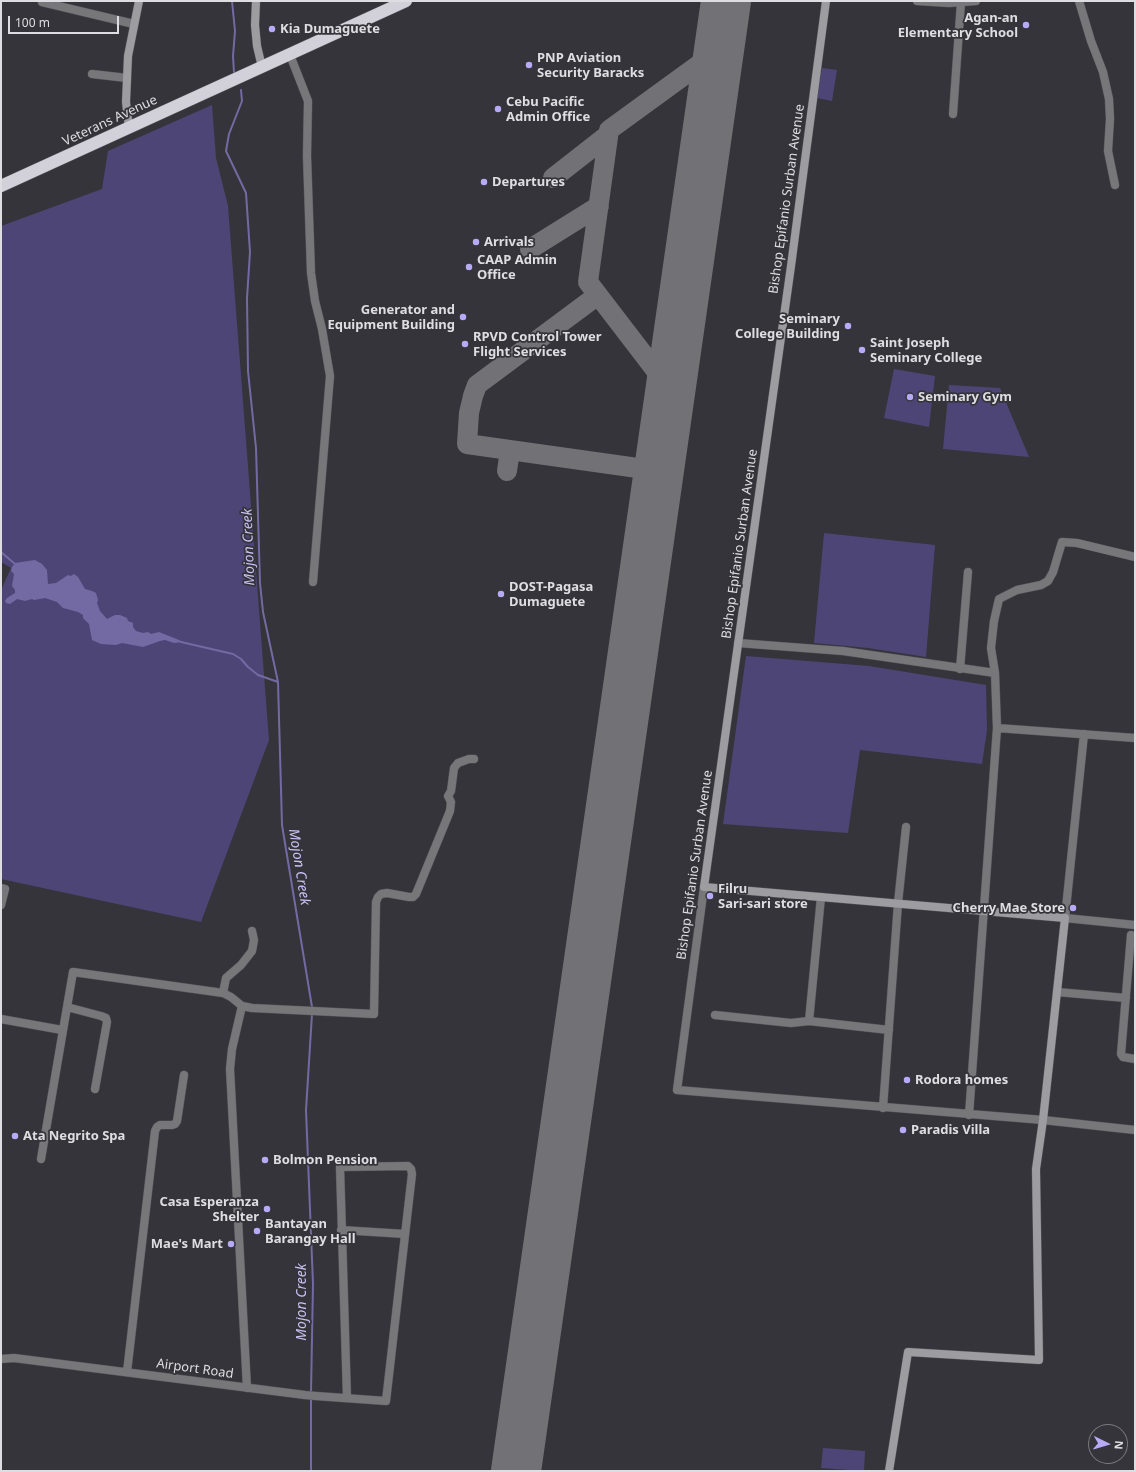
<!DOCTYPE html>
<style>
body{margin:0}
#map{position:relative;width:1136px;height:1472px;overflow:hidden;background:#35343a;font-family:"Noto Sans",sans-serif}
canvas{display:block}
.frame{position:absolute;inset:0;border:2px solid #dedee2;pointer-events:none}
.north{position:absolute;left:1088px;top:1424px;width:40px;height:40px;box-sizing:border-box;background:#35343a;border:1px solid #79787d;border-radius:50%;rotate:95deg;font-size:11px;font-weight:700;line-height:16px;text-align:center;color:#dedee2}
.north::after{content:'';display:block;margin:auto;width:14px;height:18px;background:#b7abf7;clip-path:polygon(50% 0,100% 100%,50% 72%,0 100%)}
.scale{position:absolute;left:8px;top:16px;width:111px;height:18px;box-sizing:border-box;border:2px solid #dedee2;border-top:0;padding-left:5px;font-size:12px;line-height:14px;white-space:nowrap;color:#dedee2;-webkit-text-stroke:3px #35343a;paint-order:stroke}
</style>
<div id="map">
<canvas width="1136" height="1472"></canvas>
<div class="frame"></div>
<div class="north">N</div>
<div class="scale">100 m</div>
</div>
<script>
const ctx = document.querySelector('canvas').getContext('2d');
ctx.lineJoin = 'round';
function paint(path, color) { ctx.fillStyle = color; ctx.fill(path, 'evenodd'); }
const shape = rows => new Path2D(rows.map(r => 'M' + r).join(''));
function stroke(path, color, width, dash) { ctx.strokeStyle = color; ctx.lineWidth = width; ctx.lineCap = dash ? 'butt' : 'round'; ctx.setLineDash(dash || []); ctx.stroke(path); }
function drawText(font, color, halo, rows, align = 'center') {
  ctx.font = font + ' "Noto Sans",sans-serif'; ctx.lineWidth = 3.5; ctx.setLineDash([]); ctx.textBaseline = 'middle'; ctx.strokeStyle = halo; ctx.fillStyle = color; for (const [text, x, y, turn = 0] of rows) {
    ctx.save(); ctx.translate(x, y); ctx.rotate((+turn || 0) * Math.PI / 180); ctx.textAlign = isNaN(turn) ? turn : align; if (halo) ctx.strokeText(text, 0, 0); ctx.fillText(text, 0, 0); ctx.restore();
  }
}
paint(shape([
 [822,68,837,70,832,101,817,98],
 [212,105,216,158,228,206,269,740,201,922,1,879,1,590,11,568,1,562,1,226,102,189,108,151],
 [894,369,935,376,929,427,884,418],
 [949,385,1000,388,1029,457,943,449],
 [824,533,935,545,926,657,868,648,814,643],
 [746,656,869,666,986,685,987,730,982,764,860,750,848,833,723,824],
 [823,1448,865,1451,864,1471,821,1468]
]), '#4e4577');
paint(shape([
 [35,560,42,564,47,570,48,584,56,583,68,575,71,576,74,574,78,577,85,589,92,591,96,593,98,600,97,603,100,611,107,619,115,615,120,615,127,618,128,621,133,623,133,627,136,631,143,633,148,632,151,634,159,632,184,642,174,643,165,640,160,641,143,647,122,643,116,645,101,644,92,640,89,624,83,618,83,615,78,612,63,608,57,602,45,598,34,600,32,599,25,601,17,599,10,604,6,603,5,601,7,598,15,593,15,590,12,586,14,574,11,571,12,567,15,563]
]), '#746aa3');
stroke(shape([
 [232,1,235,31,233,56,234,73],
 [241,90,242,101,229,134,226,151,246,193,250,252,247,298,248,371,256,448,260,583,263,612,278,682,282,825,312,1007],
 [1,552,15,564],
 [181,642,233,654,241,659,248,667,258,675,278,682],
 [311,1392,313,1284,306,1110,312,1014],
 [311,1471,311,1397]
]), '#746aa3', 2);
stroke(shape([
 [553,178,608,135],
 [530,249,599,206],
 [598,295,477,385,473,396,469,413,467,444,659,471],
 [670,389,588,282,609,130,719,50],
 [507,471,510,450]
]), '#727176', 20);
stroke(shape([
 [516,1471,726,1]
]), '#727176', 50);
const street = shape([
 [917,1,949,3,976,1],
 [1079,1,1091,41,1103,72,1109,99,1110,119,1108,151,1115,185],
 [42,2,134,24],
 [290,55,308,101,307,156,311,273,315,301,322,329,330,376,313,582],
 [92,74,127,78],
 [953,114,961,2],
 [738,643,843,651,995,673],
 [960,669,968,572],
 [997,728,1135,738],
 [1084,734,1065,918,1135,925],
 [704,887,677,1090,1043,1120,1135,1130],
 [1,888,5,889,1,905],
 [1131,935,1121,1054,1123,1057,1135,1059],
 [1057,992,1126,998],
 [223,993,226,978,241,965,252,951,254,940,252,931],
 [242,1006,232,1049,230,1069,247,1388],
 [67,1007,101,1016,106,1018,107,1022,95,1089],
 [715,1015,791,1023,809,1021,889,1030],
 [1,1019,62,1030],
 [809,1021,821,897],
 [883,1108,898,903,906,827],
 [969,1115,997,728,995,673,991,648,994,621,999,599,1017,590,1041,585,1048,581,1053,572,1062,542,1077,543,1135,557],
 [41,1159,73,972,223,993,231,997,242,1006,252,1008,374,1014,376,902,378,897,381,894,387,893,409,897,413,897,416,894,450,811,451,802,448,796,451,791,454,768,458,763,469,759,474,759],
 [341,1230,405,1234],
 [1,1359,14,1358,305,1395,316,1396,386,1401,412,1174,411,1169,408,1166,340,1167,347,1398],
 [127,1372,155,1131,157,1127,160,1125,172,1125,175,1124,177,1121,184,1075]
]);
const secondary = shape([
 [256,1,255,25,257,46,262,67],
 [826,1,791,266,704,887,1065,918,1043,1120,1036,1169,1039,1360,908,1352,889,1471],
 [129,128,126,102,128,56,139,1]
]);
const highway = shape([
 [1,186,406,1]
]);
stroke(street, '#535358', 9);
stroke(secondary, '#535358', 9);
stroke(highway, '#535358', 13);
stroke(street, '#77777a', 8);
stroke(secondary, '#9c9ca1', 8);
stroke(highway, '#d2d1da', 12);
for (const [x, y, r, color] of [
 [1026,25,4,"#b7abf7"],
 [272,29,4,"#b7abf7"],
 [529,65,4,"#b7abf7"],
 [498,109,4,"#b7abf7"],
 [484,182,4,"#b7abf7"],
 [476,242,4,"#b7abf7"],
 [469,267,4,"#b7abf7"],
 [463,317,4,"#b7abf7"],
 [848,326,4,"#b7abf7"],
 [465,344,4,"#b7abf7"],
 [862,350,4,"#b7abf7"],
 [910,397,4,"#b7abf7"],
 [501,594,4,"#b7abf7"],
 [710,896,4,"#b7abf7"],
 [1073,908,4,"#b7abf7"],
 [907,1080,4,"#b7abf7"],
 [903,1130,4,"#b7abf7"],
 [15,1136,4,"#b7abf7"],
 [265,1160,4,"#b7abf7"],
 [267,1209,4,"#b7abf7"],
 [257,1231,4,"#b7abf7"],
 [231,1244,4,"#b7abf7"]
]) { const dot = new Path2D(); dot.arc(x, y, r, 0, 2 * Math.PI); ctx.fillStyle = color; ctx.fill(dot); stroke(dot, '#35343a', 1.5); }
drawText('bold 13px', '#dedee2', '#35343a', [
 ["Agan-an",1018,18,"right"],
 ["Elementary School",1018,33,"right"],
 ["Kia Dumaguete",280,29],
 ["PNP Aviation",537,58],
 ["Security Baracks",537,73],
 ["Cebu Pacific",506,102],
 ["Admin Office",506,117],
 ["Departures",492,182],
 ["Arrivals",484,242],
 ["CAAP Admin",477,260],
 ["Office",477,275],
 ["Generator and",455,310,"right"],
 ["Equipment Building",455,325,"right"],
 ["Seminary",840,319,"right"],
 ["College Building",840,334,"right"],
 ["RPVD Control Tower",473,337],
 ["Flight Services",473,352],
 ["Saint Joseph",870,343],
 ["Seminary College",870,358],
 ["Seminary Gym",918,397],
 ["DOST-Pagasa",509,587],
 ["Dumaguete",509,602],
 ["Filru",718,889],
 ["Sari-sari store",718,904],
 ["Cherry Mae Store",1065,908,"right"],
 ["Rodora homes",915,1080],
 ["Paradis Villa",911,1130],
 ["Ata Negrito Spa",23,1136],
 ["Bolmon Pension",273,1160],
 ["Casa Esperanza",259,1202,"right"],
 ["Shelter",259,1217,"right"],
 ["Bantayan",265,1224],
 ["Barangay Hall",265,1239],
 ["Mae's Mart",223,1244,"right"]
], 'left');
drawText('13px', '#dedee2', '#35343a', [
 ["Veterans Avenue",110,121,-25],
 ["Bishop Epifanio Surban Avenue",787,199,-82],
 ["Bishop Epifanio Surban Avenue",740,544,-82],
 ["Bishop Epifanio Surban Avenue",695,865,-82],
 ["Airport Road",195,1369,8]
]);
drawText('italic 14px', '#c8c1f4', '#35343a', [
 ["Mojon Creek",249,547,-92],
 ["Mojon Creek",299,867,81],
 ["Mojon Creek",302,1302,-90]
]);
</script>
